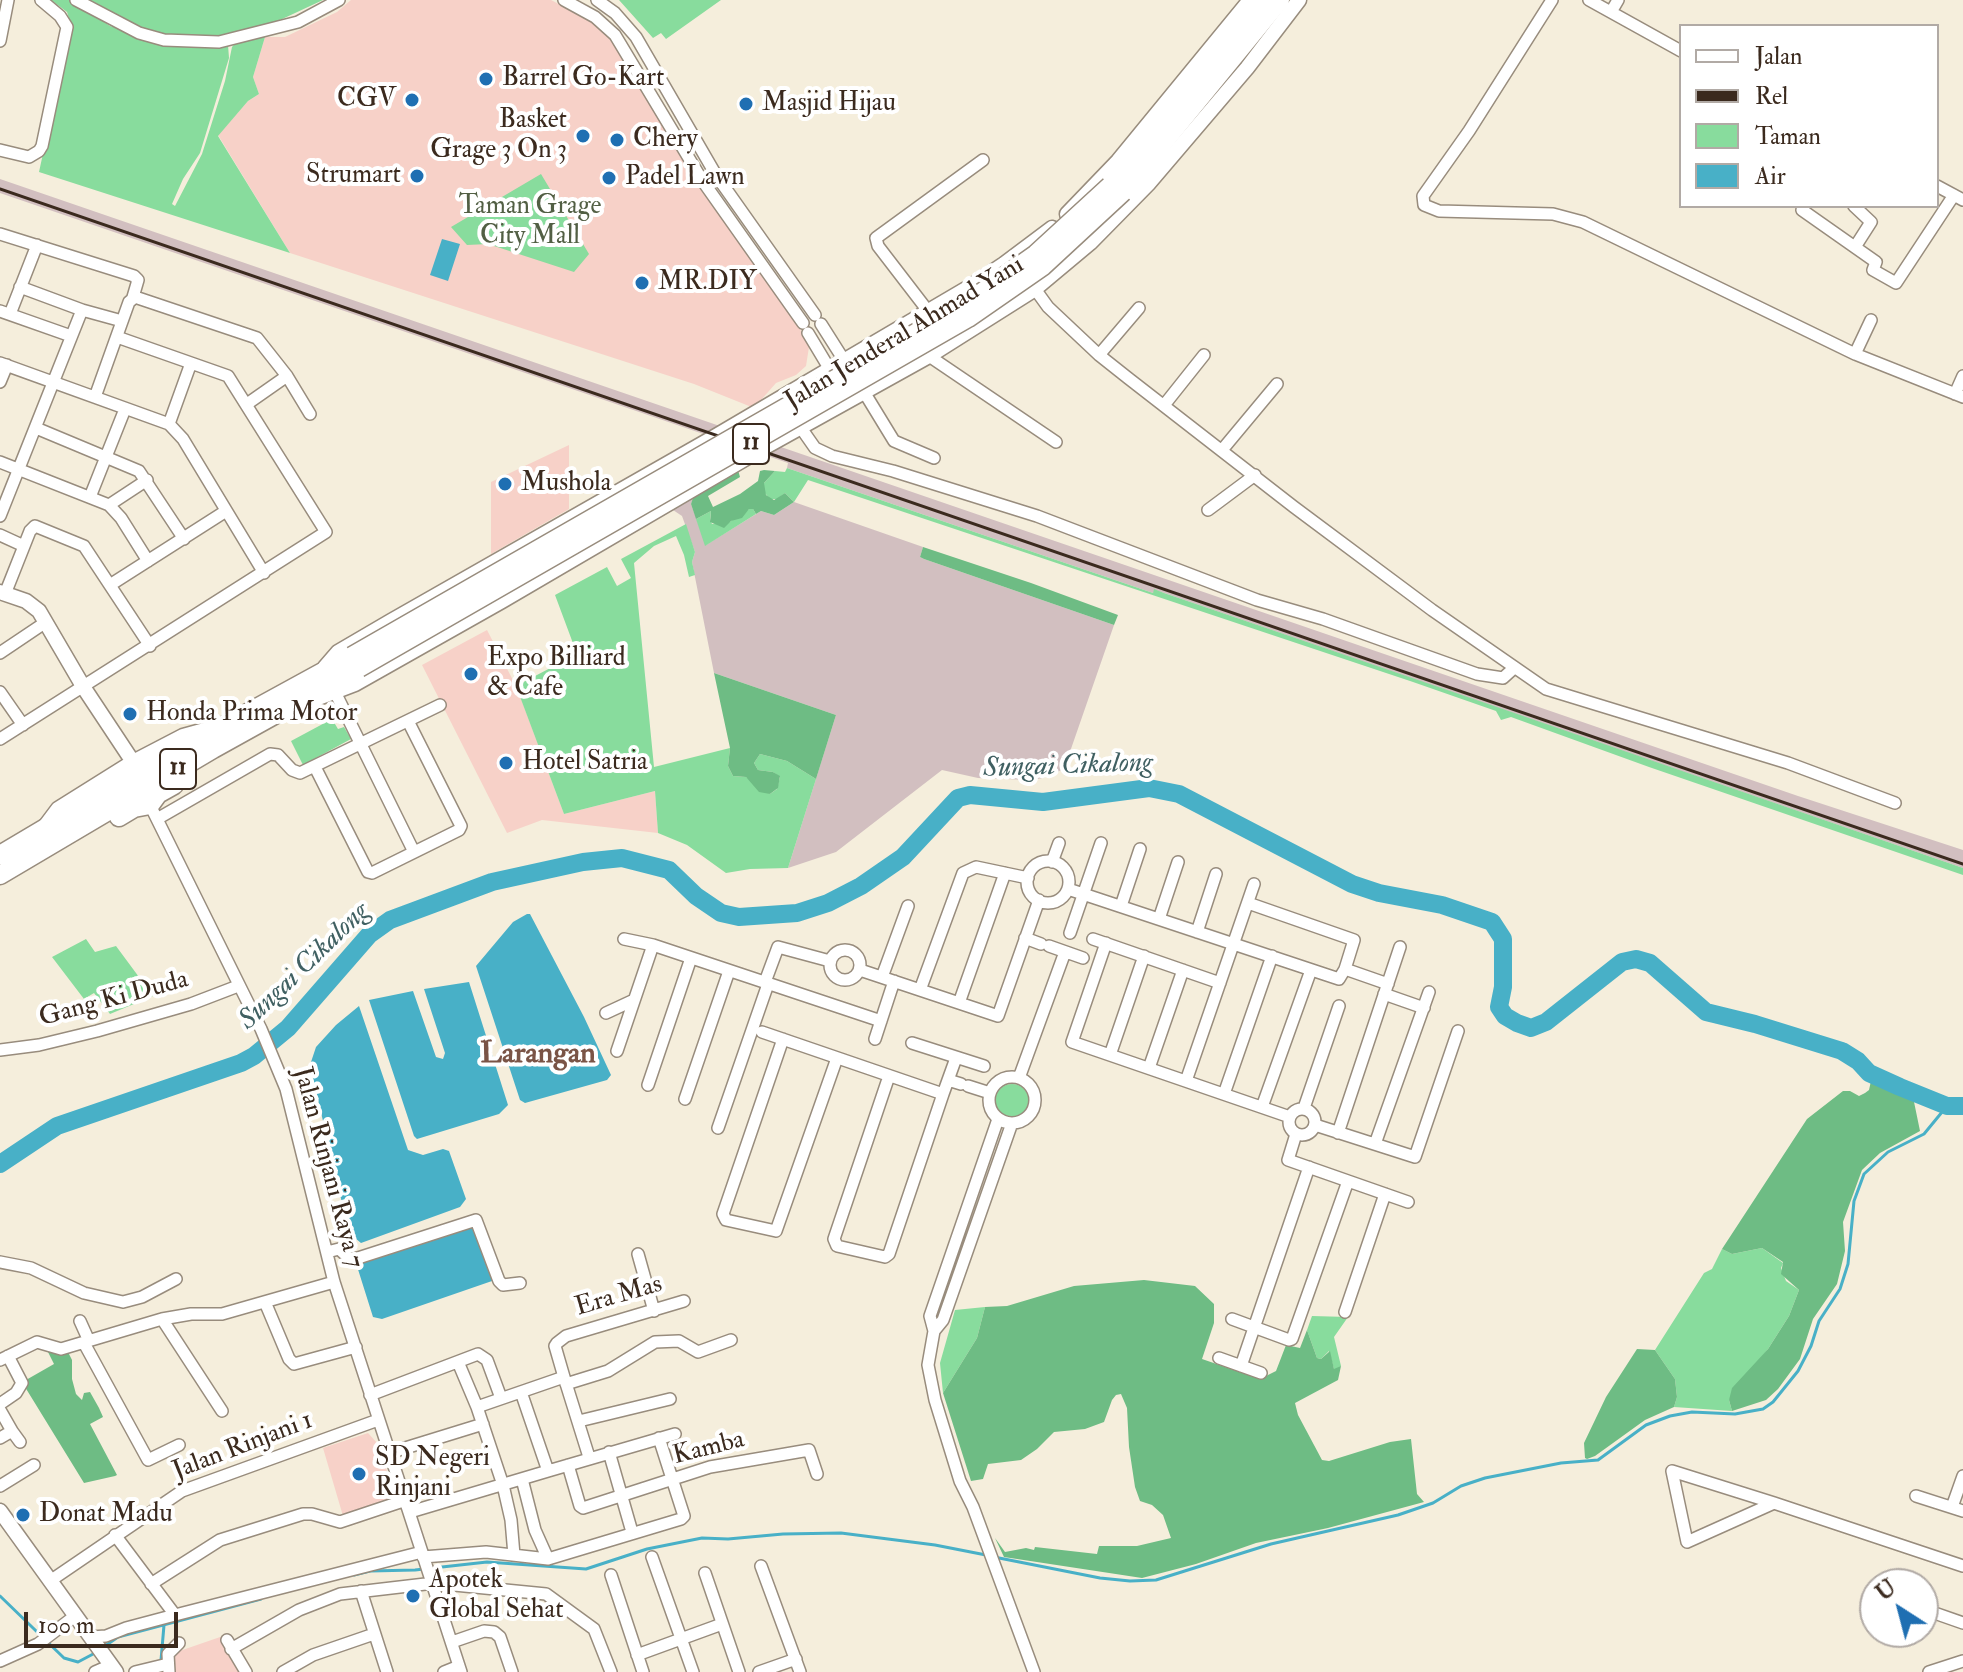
<!DOCTYPE html>
<style>
body{margin:0}
#map{position:relative;width:1963px;height:1672px;overflow:hidden;background:#f5eedc;font-family:"IM FELL Double Pica",serif}
canvas{display:block}
.legend{position:absolute;left:1679px;top:24px;width:260px;height:184px;box-sizing:border-box;background:#fff;border:2px solid #b1aaa5;margin:0;padding:10px 14px;list-style:none;font-size:24px;color:#3b2a1e}
.legend li{display:flex;align-items:center;gap:16px;height:40px}
.legend b{width:40px;border:2px solid #b1aaa5}
.north{position:absolute;left:1859px;top:1568px;width:80px;height:80px;box-sizing:border-box;background:#fff;border:2px solid #b1aaa5;border-radius:50%;rotate:324deg;font-size:22px;font-weight:700;line-height:32px;text-align:center;color:#3b2a1e}
.north::after{content:'';display:block;margin:auto;width:28px;height:36px;background:#1f6fb2;clip-path:polygon(50% 0,100% 100%,50% 72%,0 100%)}
.scale{position:absolute;left:24px;top:1612px;width:154px;height:36px;box-sizing:border-box;border:4px solid #3b2a1e;border-top:0;padding-left:10px;font-size:24px;line-height:28px;white-space:nowrap;color:#3b2a1e;-webkit-text-stroke:6px #fff;paint-order:stroke}
</style>
<div id="map">
<canvas width="1963" height="1672"></canvas>
<ul class="legend">
<li><b style="height:10px;background:#fff"></b>Jalan</li>
<li><b style="height:10px;background:#3b2a1e"></b>Rel</li>
<li><b style="height:22px;background:#88dc9d"></b>Taman</li>
<li><b style="height:22px;background:#48b0c7"></b>Air</li>
</ul>
<div class="north">U</div>
<div class="scale">100 m</div>
</div>
<script>
const ctx = document.querySelector('canvas').getContext('2d');
ctx.lineJoin = 'round';
function paint(path, color) { ctx.fillStyle = color; ctx.fill(path, 'evenodd'); }
const shape = rows => new Path2D(rows.map(r => 'M' + r).join(''));
function stroke(path, color, width, dash) { ctx.strokeStyle = color; ctx.lineWidth = width; ctx.lineCap = dash ? 'butt' : 'round'; ctx.setLineDash(dash || []); ctx.stroke(path); }
function drawText(font, color, halo, rows, align = 'center') {
  ctx.font = font + ' "IM FELL Double Pica",serif'; ctx.lineWidth = 8; ctx.setLineDash([]); ctx.textBaseline = 'middle'; ctx.strokeStyle = halo; ctx.fillStyle = color; for (const [text, x, y, turn = 0] of rows) {
    ctx.save(); ctx.translate(x, y); ctx.rotate((+turn || 0) * Math.PI / 180); ctx.textAlign = isNaN(turn) ? turn : align; if (halo) ctx.strokeText(text, 0, 0); ctx.fillText(text, 0, 0); ctx.restore();
  }
}
paint(shape([
 [351,0,551,0,595,23,616,46,693,177,798,325,809,347,806,366,796,375,776,383,754,408,694,384,290,253,218,135,248,101,259,94,253,77,265,37,285,37,337,12],
 [569,445,569,509,491,554,491,482],
 [487,630,517,688,564,814,655,791,658,833,542,820,507,833,422,665],
 [368,1433,378,1444,396,1499,343,1516,323,1448],
 [223,1636,244,1672,173,1672,171,1654]
]), '#f7d1c8');
paint(shape([
 [0,179,1798,796,1963,850,1963,868,1164,593,1155,590,1153,593,787,468,788,463,0,193],
 [696,494,691,504,706,545,761,511,774,515,794,502,923,547,920,557,924,559,1114,625,1064,769,1043,778,1031,780,978,778,942,770,836,852,788,868,836,715,714,673,692,562,695,552,682,516,670,508]
]), '#d2bfc0');
paint(shape([
 [51,0,71,0,110,26,121,29,228,45,229,58,200,153,183,179,172,204,175,206,202,154,225,81,232,47,237,41,264,31,265,37,253,77,259,94,248,101,218,136,290,253,39,172,71,25,67,12],
 [80,0,323,0,250,34,188,41,140,32],
 [619,0,721,0,666,39,661,33,653,38],
 [541,174,589,254,574,272,488,244,467,245,451,227],
 [787,468,1153,593,1154,589,1164,593,1497,707,1963,868,1963,875,1649,767,1511,717,1501,720,1496,711,1413,682,808,480,794,502,785,493,777,499,770,499,763,491,764,483,775,471,785,472],
 [749,509,753,509,756,514,705,546,696,519,711,511,710,519,712,524,728,523],
 [686,524,695,552,692,562,695,575,689,577,684,555,676,536,654,546,634,563,654,767,730,748,728,766,733,776,746,777,770,794,777,789,780,777,773,772,758,770,754,763,760,754,787,761,816,779,788,868,750,869,726,873,687,845,658,833,655,791,564,814,516,686,577,654,555,595,607,567,617,586,631,578,621,559],
 [332,719,338,729,344,727,351,739,303,765,291,741],
 [86,939,95,952,116,946,153,996,110,1014,94,993,84,999,52,957],
 '995 1101a17 17 0 1 1 34 0a17 17 0 1 1-34 0Z',
 [1762,1248,1783,1263,1781,1268,1786,1281,1799,1290,1789,1316,1768,1349,1729,1400,1732,1411,1674,1407,1677,1397,1675,1379,1655,1350,1704,1273,1712,1269,1722,1249,1732,1254],
 [985,1307,977,1338,943,1393,940,1363,955,1310],
 [1312,1316,1348,1317,1334,1337,1341,1366,1337,1369,1334,1369,1329,1351,1321,1359,1317,1358,1307,1330]
]), '#88dc9d');
paint(shape([
 [738,470,740,477,708,496,713,507,740,494,758,481,760,471,764,470,775,471,764,483,766,495,774,500,785,493,794,502,774,515,761,511,756,514,753,509,749,509,742,518,731,521,724,528,710,522,711,511,696,519,691,504,693,498],
 [923,547,1031,583,1118,615,1114,625,924,559,920,557],
 [714,673,836,715,816,779,787,761,760,754,754,763,758,770,773,772,780,776,778,788,770,794,759,792,746,777,733,776,728,766,730,748],
 [1871,1081,1913,1097,1920,1131,1880,1153,1862,1170,1843,1222,1845,1251,1837,1284,1813,1319,1800,1359,1778,1389,1766,1400,1732,1411,1729,1400,1732,1388,1768,1349,1789,1316,1799,1290,1781,1274,1783,1262,1762,1248,1732,1254,1722,1249,1807,1119,1843,1091,1850,1091,1859,1096,1865,1093,1869,1090],
 [1144,1280,1195,1286,1214,1304,1214,1323,1202,1359,1260,1379,1276,1371,1286,1345,1300,1348,1307,1330,1317,1358,1321,1359,1330,1351,1334,1369,1341,1366,1338,1380,1295,1403,1298,1415,1322,1460,1329,1461,1390,1442,1411,1439,1417,1494,1424,1502,1328,1528,1256,1543,1196,1564,1142,1578,1004,1557,995,1538,1005,1552,1026,1548,1034,1550,1035,1547,1097,1554,1099,1546,1137,1546,1171,1538,1163,1515,1152,1505,1140,1501,1135,1487,1129,1447,1127,1408,1121,1394,1116,1395,1112,1400,1104,1422,1085,1429,1054,1432,1037,1449,1021,1460,988,1464,983,1479,971,1481,943,1393,977,1338,985,1307,1007,1306,1074,1286],
 [46,1348,59,1354,68,1352,72,1360,72,1379,76,1394,82,1400,84,1393,90,1392,99,1408,103,1417,90,1424,117,1475,115,1476,84,1483,25,1387,26,1380,54,1364],
 [1637,1349,1655,1350,1675,1379,1677,1397,1674,1407,1645,1420,1595,1456,1587,1459,1585,1458,1584,1443,1606,1397]
]), '#6ebc84');
paint(shape([
 [442,239,460,244,448,281,430,275],
 [527,914,530,914,584,1017,611,1075,607,1080,525,1103,520,1100,476,966,513,922],
 [469,982,508,1105,499,1114,417,1139,414,1136,369,1000,413,991,436,1057,443,1059,445,1053,424,989],
 [359,1006,408,1150,423,1155,443,1149,449,1151,466,1199,460,1207,361,1243,349,1233,310,1065,316,1047,336,1025],
 [473,1225,493,1276,492,1281,382,1319,373,1317,356,1263]
]), '#48b0c7');
stroke(shape([
 [994,1557,1100,1578,1130,1581,1156,1580,1271,1544,1398,1515,1433,1503,1461,1486,1485,1478,1561,1463,1598,1460,1646,1425,1670,1416,1692,1412,1735,1414,1763,1409,1773,1402,1798,1371,1811,1346,1819,1321,1840,1289,1848,1264,1854,1201,1864,1174,1888,1152,1924,1134,1947,1106],
 [354,1575,370,1571,415,1570,487,1562,586,1569,647,1549,702,1538,728,1539,783,1534,841,1533,935,1545,986,1555],
 [0,1596,64,1658,78,1662,95,1653],
 [105,1646,118,1637,261,1599],
 [160,1672,164,1625]
]), '#48b0c7', 3);
stroke(shape([
 [0,1164,57,1126,241,1063,254,1056,288,1028,369,935,390,920,492,882,583,862,622,858,669,870,696,896,721,913,739,917,797,913,828,903,861,886,903,857,958,798,970,795,1043,802,1149,788,1179,794,1352,884,1379,893,1442,905,1492,922,1503,939,1503,987,1499,1007,1505,1016,1517,1023,1531,1028,1546,1022,1622,962,1636,959,1650,963,1706,1012,1755,1024,1842,1051,1858,1061,1869,1073,1900,1087,1947,1106,1963,1106]
]), '#48b0c7', 18);
const minor = shape([
 [76,0,139,33,164,40,219,42,298,22,339,0],
 [564,0,595,17,615,35,702,180,803,323],
 [597,0,615,13,636,37,716,175,815,315],
 [1552,0,1469,131,1423,196,1424,205,1439,211,1553,214,1583,222,1855,354,1963,397],
 [1589,0,1681,51],
 [1611,12,1618,0],
 [0,41,8,0],
 [0,150,29,157,39,151,42,146,67,27,60,16,41,0],
 [1937,186,1963,200],
 [1854,206,1871,222,1855,247],
 [1802,210,1876,262,1873,270,1896,283,1954,195],
 [0,234,134,276,138,280,133,297],
 [1035,289,1048,307,1099,355,1128,378,1294,507,1432,610,1546,689,1788,763,1895,803],
 [82,310,122,321],
 [0,311,71,336],
 [928,311,878,246,876,238,983,160],
 [10,314,37,245],
 [821,324,847,365],
 [808,333,832,373],
 [1855,354,1871,320],
 [1099,355,1139,308],
 [929,356,1056,442],
 [0,363,169,424,183,439,264,573],
 [0,382,7,365],
 [861,387,894,441,934,458],
 [1955,394,1963,376],
 [95,397,129,302,135,297,257,338,287,376,310,414],
 [247,404,287,376],
 [1165,404,1204,355],
 [169,424,191,363],
 [36,428,139,471,184,539],
 [801,428,815,448,832,456,893,471,1037,516,1257,600,1323,619,1477,674,1503,678,1514,668],
 [1222,450,1277,384],
 [0,462,109,505,121,518,148,561],
 [90,497,125,409],
 [109,505,147,480],
 [1208,510,1255,475],
 [0,516,82,310,20,287],
 [0,535,24,546],
 [110,585,226,511],
 [5,594,30,531,35,526,84,546,150,646],
 [0,653,46,622],
 [0,692,23,725],
 [335,692,414,852],
 [0,739,326,532,228,376,117,337],
 [315,767,368,872,372,873,459,830,461,826,408,721],
 [150,805,261,1029,286,1089,334,1282,461,1672],
 [157,819,270,754,278,755,292,770,300,773,440,705],
 '1027 882a21 21 0 1 1 42 0a21 21 0 1 1-42 0Z',
 [1052,862,1059,843],
 [1068,889,1339,979,1345,969],
 [1248,903,1354,940,1345,969,1388,984],
 [1121,906,1140,849],
 [1159,919,1178,862],
 [1197,932,1216,874],
 [1070,933,1101,843],
 [1025,938,1041,944],
 [624,939,653,945,881,1021],
 [1093,939,1220,983],
 [1106,943,1072,1042,1290,1117],
 [1049,946,1083,958],
 '830 965a15 15 0 1 1 30 0a15 15 0 1 1-30 0Z',
 [860,970,998,1016,1039,900],
 [882,977,908,906],
 [765,982,778,947,830,961],
 [920,990,963,873,976,867,1028,878],
 [1384,994,1424,1008],
 [959,1003,1005,873],
 [606,1013,634,1000],
 [762,1032,943,1094,956,1058],
 [783,1039,723,1214,726,1220,776,1231,837,1058],
 [875,1039,894,981],
 [912,1043,984,1066],
 [0,1050,39,1045,97,1031,191,1004,238,986],
 [617,1051,653,945],
 [1110,1055,1144,956],
 [1149,1068,1183,970],
 [889,1076,834,1239,837,1246,885,1257,889,1254,943,1094],
 '989 1100a23 23 0 1 1 46 0a23 23 0 1 1-46 0Z',
 [1019,1078,1065,952],
 [948,1080,961,1084],
 [1186,1081,1254,884],
 [648,1085,691,958],
 [968,1086,990,1093],
 [1224,1094,1272,956],
 [685,1099,729,971],
 [1262,1107,1311,970],
 [1304,1108,1339,1006],
 '1289 1122a13 13 0 1 1 26 0a13 13 0 1 1-26 0Z',
 [1012,1123,943,1320,934,1331,928,1365,935,1400,960,1481,973,1507,1034,1672],
 [1315,1125,1415,1157,1458,1031],
 [718,1128,768,984],
 [1338,1133,1400,947],
 [1296,1134,1288,1160,1408,1202],
 [1375,1144,1429,992],
 [327,1252,339,1249,350,1259,358,1258,476,1220,499,1281,503,1285,520,1283],
 [638,1254,654,1311],
 [0,1262,31,1268,84,1293,123,1302,142,1297,176,1279],
 [265,1302,289,1359,294,1364,356,1347],
 [1345,1312,1385,1194],
 [162,1319,222,1411],
 [1232,1319,1289,1340,1292,1339,1348,1181],
 [80,1321,89,1341],
 [934,1331,930,1316,998,1119],
 [84,1343,148,1460,179,1445],
 [1219,1358,1261,1373],
 [0,1360,37,1342,61,1349,162,1319,191,1314,222,1314,334,1282],
 [458,1362,477,1407,503,1485,511,1520,514,1555],
 [1241,1366,1309,1167],
 [566,1384,608,1371,655,1342,679,1341,698,1352,731,1340],
 [521,1392,548,1471,675,1434],
 [370,1395,478,1354,487,1360,501,1398],
 [0,1404,16,1393,22,1383,8,1356],
 [477,1407,564,1377],
 [0,1410,12,1431,0,1438],
 [579,1421,670,1399],
 [12,1431,20,1442],
 [609,1452,632,1532],
 [389,1453,483,1424],
 [589,1457,564,1377,555,1346,557,1343,566,1336,684,1301],
 [568,1465,580,1506,583,1508,710,1467,809,1450,817,1474],
 [522,1479,535,1530,548,1559],
 [0,1486,34,1465],
 [1916,1496,1963,1511],
 [1774,1503,1687,1542,1672,1471,1774,1503,1963,1566],
 [1952,1507,1963,1476],
 [410,1512,548,1471],
 [115,1535,175,1615,422,1552],
 [423,1557,486,1552,548,1559,681,1519,684,1516,659,1438],
 [652,1557,693,1672],
 [761,1566,800,1672],
 [705,1573,739,1672],
 [611,1575,643,1672],
 [50,1581,182,1491,378,1420],
 [151,1584,220,1540,303,1514,312,1514,340,1522,406,1500],
 [361,1591,387,1672],
 [1923,1609,1963,1623],
 [91,1637,106,1636,126,1628,175,1615],
 [227,1640,246,1672],
 [452,1642,484,1631,494,1632,500,1637,512,1672],
 [231,1649,299,1610,340,1594,434,1583,546,1594,594,1629,611,1672],
 [637,1655,722,1624],
 [0,1661,38,1644,75,1616],
 [95,1672,111,1665],
 [135,1672,168,1664],
 [169,1672,168,1654,179,1643],
 [283,1672,313,1655,374,1634],
 [444,1672,459,1666],
 [759,1672,796,1659],
 [1929,1672,1963,1661]
]);
const tertiary = shape([
 [1067,214,1118,161,1250,0],
 [0,592,26,601,39,611,84,688,133,762],
 [325,667,338,652,391,621,716,436,971,286,1004,264,1052,228],
 [313,700,355,684,502,601,767,446,929,356,1035,289,1090,243,1149,183,1247,68,1299,0],
 [46,825,58,809,133,762,183,736,212,728],
 [0,1511,116,1672]
]);
const trunk = shape([
 [1110,186,1262,0],
 [1123,192,1280,0],
 [119,817,134,808,150,805,158,794,174,785],
 [0,855,138,773,352,656],
 [0,875,213,749,359,668]
]);
stroke(minor, '#988c7d', 14);
stroke(tertiary, '#988c7d', 17);
stroke(trunk, '#988c7d', 21);
stroke(minor, '#fff', 11);
stroke(tertiary, '#fff', 14);
stroke(trunk, '#fff', 18);
stroke(shape([
 [0,189,1963,864]
]), '#3b2a1e', 3);
const trunkBridge = shape([
 [352,656,961,307,1036,254,1110,186],
 [359,668,968,318,1043,266,1123,192]
]);
stroke(trunkBridge, '#988c7d', 21, []);
stroke(trunkBridge, '#fff', 18);
for (const [x, y, r, color] of [
 [486,79,8,"#1f6fb2"],
 [412,100,8,"#1f6fb2"],
 [746,104,8,"#1f6fb2"],
 [583,136,8,"#1f6fb2"],
 [617,140,8,"#1f6fb2"],
 [417,176,8,"#1f6fb2"],
 [609,178,8,"#1f6fb2"],
 [642,283,8,"#1f6fb2"],
 [505,484,8,"#1f6fb2"],
 [471,674,8,"#1f6fb2"],
 [130,714,8,"#1f6fb2"],
 [506,763,8,"#1f6fb2"],
 [359,1474,8,"#1f6fb2"],
 [23,1515,8,"#1f6fb2"],
 [413,1596,8,"#1f6fb2"]
]) { const dot = new Path2D(); dot.arc(x, y, r, 0, 2 * Math.PI); ctx.fillStyle = color; ctx.fill(dot); stroke(dot, '#fff', 3); }
for (const [x, y, w] of [
 [751,444,36],
 [178,769,36]
]) { const box = new Path2D(); box.roundRect(x - w / 2, y - 20, w, 40, 6); ctx.fillStyle = '#fff'; ctx.fill(box); stroke(box, '#3b2a1e', 2); }
drawText('bold 24px', '#3b2a1e', null, [
 ["11",751,444],
 ["11",178,769]
]);
drawText('26px', '#3b2a1e', '#fff', [
 ["Barrel Go-Kart",502,79],
 ["CGV",396,100,"right"],
 ["Masjid Hijau",762,104],
 ["Basket",567,121,"right"],
 ["Grage 3 On 3",567,151,"right"],
 ["Chery",633,140],
 ["Strumart",401,176,"right"],
 ["Padel Lawn",625,178],
 ["MR.DIY",658,283],
 ["Mushola",521,484],
 ["Expo Billiard",487,659],
 ["& Cafe",487,689],
 ["Honda Prima Motor",146,714],
 ["Hotel Satria",522,763],
 ["SD Negeri",375,1459],
 ["Rinjani",375,1489],
 ["Donat Madu",39,1515],
 ["Apotek",429,1581],
 ["Global Sehat",429,1611]
], 'left');
drawText('26px', '#525f44', '#fff', [
 ["Taman Grage",530,207],
 ["City Mall",530,237]
]);
drawText('26px', '#3b2a1e', '#fff', [
 ["Jalan Jenderal Ahmad Yani",905,334,-31],
 ["Gang Ki Duda",114,1000,-15],
 ["Jalan Rinjani Raya 7",327,1168,75],
 ["Era Mas",619,1297,-16],
 ["Jalan Rinjani 1",243,1447,-21],
 ["Kamba",709,1449,-14]
]);
drawText('italic 28px', '#406062', '#fff', [
 ["Sungai Cikalong",1068,767,-2],
 ["Sungai Cikalong",305,967,-44]
]);
drawText('bold 30px', '#7a5446', '#fff', [
 ["Larangan",538,1056]
]);
</script>
